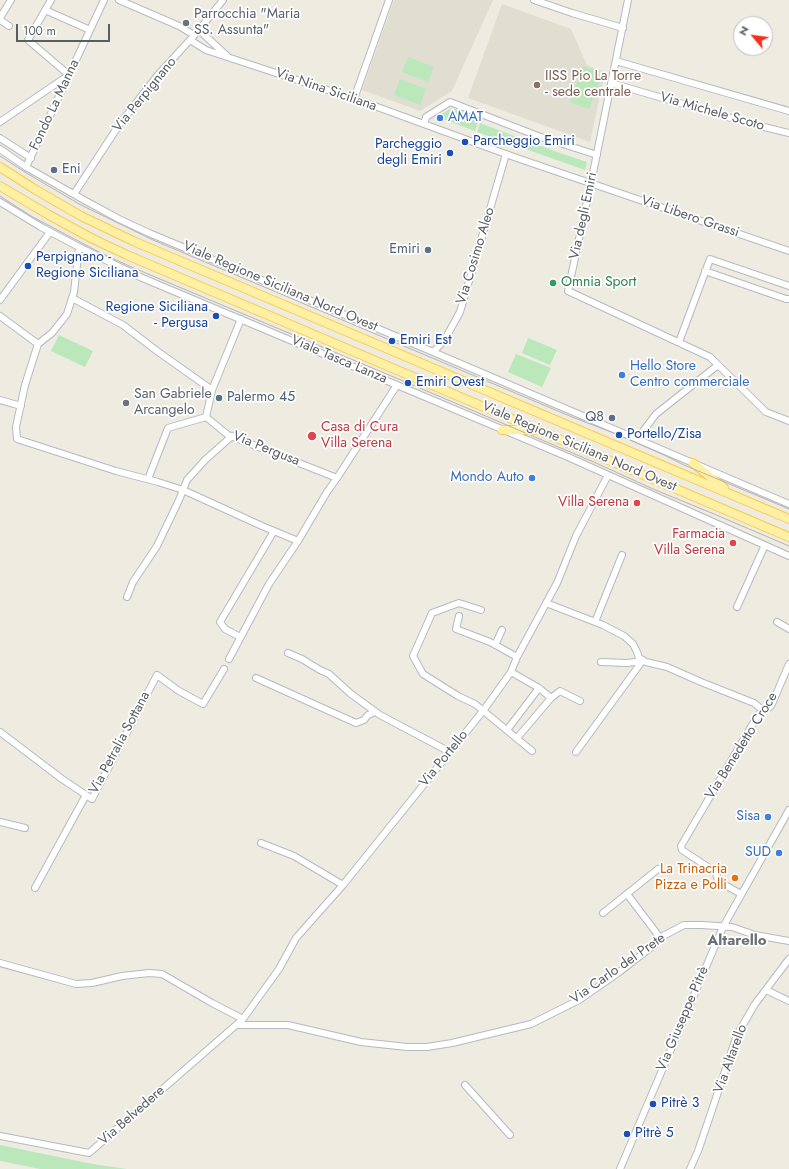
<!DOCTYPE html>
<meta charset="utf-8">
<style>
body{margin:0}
#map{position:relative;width:789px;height:1169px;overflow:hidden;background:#eeebe1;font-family:Jost,sans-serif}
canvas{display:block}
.north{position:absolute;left:733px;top:16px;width:40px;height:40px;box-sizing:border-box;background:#fff;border:1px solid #bdbfc1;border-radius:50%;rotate:299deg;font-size:11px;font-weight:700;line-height:16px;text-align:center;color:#595e63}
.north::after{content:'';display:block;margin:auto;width:14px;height:18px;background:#f62f1f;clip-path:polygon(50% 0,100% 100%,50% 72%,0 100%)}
.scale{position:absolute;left:16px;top:24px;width:94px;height:18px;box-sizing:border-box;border:2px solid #595e63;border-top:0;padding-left:5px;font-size:12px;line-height:14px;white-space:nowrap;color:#595e63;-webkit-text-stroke:3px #fff;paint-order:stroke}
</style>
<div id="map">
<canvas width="789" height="1169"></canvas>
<div class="north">N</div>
<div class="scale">100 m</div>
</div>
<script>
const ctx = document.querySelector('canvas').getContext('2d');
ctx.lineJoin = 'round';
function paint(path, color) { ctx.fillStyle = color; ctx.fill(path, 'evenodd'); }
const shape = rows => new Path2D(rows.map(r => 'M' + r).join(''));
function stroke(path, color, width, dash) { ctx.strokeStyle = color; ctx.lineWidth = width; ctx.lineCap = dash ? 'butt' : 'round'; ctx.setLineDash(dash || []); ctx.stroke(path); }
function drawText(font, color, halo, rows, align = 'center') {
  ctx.font = font + ' Jost,sans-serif'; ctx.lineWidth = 3.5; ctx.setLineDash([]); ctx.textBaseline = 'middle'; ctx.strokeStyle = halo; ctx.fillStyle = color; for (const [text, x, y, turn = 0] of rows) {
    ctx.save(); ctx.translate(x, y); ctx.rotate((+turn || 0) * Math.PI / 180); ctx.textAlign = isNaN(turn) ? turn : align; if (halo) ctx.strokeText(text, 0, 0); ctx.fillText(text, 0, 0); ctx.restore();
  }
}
paint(shape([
 [394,0,493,0,452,91,420,111,362,90],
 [502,4,571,29,587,65,605,72,590,142,468,98]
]), '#e0ddd1');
paint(shape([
 [408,57,434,67,428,82,402,72],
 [583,66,603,73,589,109,570,102],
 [400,79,426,89,420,105,394,95],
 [452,108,464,112,462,116,478,122,475,131,443,119,444,116,440,115],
 [480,123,557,152,587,162,585,170,477,132],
 [59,335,93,351,85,367,51,351],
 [528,338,557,350,550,365,522,353],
 [516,354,551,368,542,387,508,372],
 [0,1145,93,1164,127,1169,40,1169,0,1161]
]), '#bbe8bb');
const minor = shape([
 [119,0,179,26,194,35],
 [534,0,572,13,623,28],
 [628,0,593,173,568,291,710,357,766,412,789,421],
 [45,10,90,30],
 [0,18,11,0],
 [0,20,9,26],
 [199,30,227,56],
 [190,40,206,50,361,101,514,157,789,251],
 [616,61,789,111],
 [611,83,748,123,789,133],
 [354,99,389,0],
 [0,122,69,75,28,40,51,0],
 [424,124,426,117,450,102,538,136,597,155],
 [0,138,31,158],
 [0,149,26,167,84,200,119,219,149,233,405,340,789,504],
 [26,167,104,0],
 [74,194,119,125,157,76,199,30,223,0],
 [0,202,41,227,79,247,140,277,568,457,789,556],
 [705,271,786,299,789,299],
 [72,298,123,325,157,351,212,390],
 [0,300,50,232],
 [0,316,38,344,52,333,67,314,74,292,79,247],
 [241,319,212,390,206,417,228,435,337,478],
 [679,342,710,259,789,286],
 [38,344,25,385,16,427,17,439,116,471,158,482,183,490,262,526,298,541],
 [433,352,444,341,460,312,506,154],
 [0,400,21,406],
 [637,439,656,414,718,365],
 [148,479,168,428,206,417],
 [127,597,133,582,157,546,179,500,187,480,205,460,232,436],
 [546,603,603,625,624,636,633,644,637,652,639,658,646,662,667,667,701,682,754,703,764,711],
 [737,607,765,545],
 [481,610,459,603,432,613,413,656,423,674,458,696,475,704,532,751],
 [459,616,456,629,490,642,517,657],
 [595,622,622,555],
 [777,622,789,629],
 [240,637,225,629,220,622,274,531],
 [495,645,502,630],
 [288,653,302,659,320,670,329,674,351,694,380,715,450,752],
 [229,659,269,584,298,541,327,492,337,478,397,385],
 [601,662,627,663,635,662,643,660],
 [511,672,539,688,551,698,560,691,580,701],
 [256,678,356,723,364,720,368,715,375,712],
 [507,730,539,688],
 [0,732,62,779,92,799,157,675,179,691,203,704,224,669],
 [517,738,551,698],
 [576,752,643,660],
 [0,822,25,828],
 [261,843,294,856,343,885],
 [35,888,86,795],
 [627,894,661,939],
 [741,894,718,881,716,873,714,871,682,850,681,846,755,720,760,713,770,707,772,704,789,664],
 [603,913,658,869],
 [0,963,76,984,92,983,122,976,149,973,162,974,212,1003,243,1019],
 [766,990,789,1001],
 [237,1025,288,1025,361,1042,407,1047,427,1047,452,1043,531,1024,579,1000,618,973,654,945,663,936,684,925,702,925,732,927,755,935,789,941],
 [465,1085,510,1135],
 [0,1136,89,1153,243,1019,279,969,296,938,343,885,483,711,511,672,517,657,557,583,576,536,608,475],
 [620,1169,723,927,789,810],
 [690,1169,698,1151,712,1110,737,1035,755,1004,789,959]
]);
const major = shape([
 [0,167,36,190,81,216,133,241,789,519],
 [0,186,49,215,93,239,127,255,789,537],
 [502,430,535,430],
 [693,463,724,488]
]);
stroke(minor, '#b6b9bf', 8);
stroke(major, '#fcca4c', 10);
stroke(minor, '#fff', 6);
stroke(major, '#fff0a4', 8);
stroke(shape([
 [0,156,28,174,81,205,153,240,572,417,619,435,664,455,684,465,789,509],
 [0,196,31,216,97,251,129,266,408,383,596,463,653,489,714,514,789,546]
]), '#b3b4b4', 1);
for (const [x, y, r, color] of [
 [186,23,4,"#6b7280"],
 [537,85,4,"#8d6e63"],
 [440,118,4,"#3f7fe0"],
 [465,142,4,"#1a4fb4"],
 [450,153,4,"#1a4fb4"],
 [54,170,4,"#5c6f8a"],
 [428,250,4,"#5c6f8a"],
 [28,266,4,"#1a4fb4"],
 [553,283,4,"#2e9e5b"],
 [216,316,4,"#1a4fb4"],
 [392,341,4,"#1a4fb4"],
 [622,375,4,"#3f7fe0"],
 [408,383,4,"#1a4fb4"],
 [219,398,4,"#5c6f8a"],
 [126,403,4,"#6b7280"],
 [612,418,4,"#5c6f8a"],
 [619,435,4,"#1a4fb4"],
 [312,436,5,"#e0444e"],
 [532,478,4,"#3f7fe0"],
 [637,503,4,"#e0444e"],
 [733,543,4,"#e0444e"],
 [768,817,4,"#3f7fe0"],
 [779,853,4,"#3f7fe0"],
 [735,878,4,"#e8710a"],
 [653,1104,4,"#1a4fb4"],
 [627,1134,4,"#1a4fb4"]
]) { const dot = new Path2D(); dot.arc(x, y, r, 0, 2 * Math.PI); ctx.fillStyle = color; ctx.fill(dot); stroke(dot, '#fff', 1.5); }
drawText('14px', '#5b616d', '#fff', [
 ["Parrocchia \"Maria",194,15],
 ["SS. Assunta\"",194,31],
 ["San Gabriele",134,395],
 ["Arcangelo",134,411]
], 'left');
drawText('14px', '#785e54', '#fff', [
 ["IISS Pio La Torre",545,77],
 ["- sede centrale",545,93]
], 'left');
drawText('14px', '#595e63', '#fff', [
 ["Via Nina Siciliana",326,90,19],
 ["Via Perpignano",145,95,-51],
 ["Fondo La Manna",55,105,-65],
 ["Via Michele Scoto",712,112,16],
 ["Via degli Emiri",584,216,-78],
 ["Via Libero Grassi",690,217,19],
 ["Via Cosimo Aleo",476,256,-73],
 ["Viale Regione Siciliana Nord Ovest",280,287,23],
 ["Viale Tasca Lanza",339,360,23],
 ["Viale Regione Siciliana Nord Ovest",579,447,23],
 ["Via Pergusa",266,449,22],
 ["Via Petralia Sottana",120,743,-62],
 ["Via Benedetto Croce",742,746,-58],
 ["Via Portello",444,759,-51],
 ["Via Carlo del Prete",618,969,-35],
 ["Via Giuseppe Pitrè",683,1019,-67],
 ["Via Altarello",731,1059,-70],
 ["Via Belvedere",132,1116,-41]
]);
drawText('14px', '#366cbe', '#fff', [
 ["AMAT",448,118,"left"],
 ["Hello Store",630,367,"left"],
 ["Centro commerciale",630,383,"left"],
 ["Mondo Auto",524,478],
 ["Sisa",760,817],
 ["SUD",771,853]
], 'right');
drawText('14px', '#164399', '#fff', [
 ["Parcheggio Emiri",473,142],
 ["Parcheggio",442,145,"right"],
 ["degli Emiri",442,161,"right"],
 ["Perpignano -",36,258],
 ["Regione Siciliana",36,274],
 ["Regione Siciliana",208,308,"right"],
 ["- Pergusa",208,324,"right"],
 ["Emiri Est",400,341],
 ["Emiri Ovest",416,383],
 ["Portello/Zisa",627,435],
 ["Pitrè 3",661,1104],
 ["Pitrè 5",635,1134]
], 'left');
drawText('14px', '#4e5e75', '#fff', [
 ["Eni",62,170],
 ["Emiri",420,250,"right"],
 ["Palermo 45",227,398],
 ["Q8",604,418,"right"]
], 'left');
drawText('14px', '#27864d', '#fff', [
 ["Omnia Sport",561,283]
], 'left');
drawText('14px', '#be3a42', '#fff', [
 ["Casa di Cura",321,428,"left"],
 ["Villa Serena",321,444,"left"],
 ["Villa Serena",629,503],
 ["Farmacia",725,535],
 ["Villa Serena",725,551]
], 'right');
drawText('14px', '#c56008', '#fff', [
 ["La Trinacria",727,870],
 ["Pizza e Polli",727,886]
], 'right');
drawText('bold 15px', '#6a7075', '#fff', [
 ["Altarello",737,941]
]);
</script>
